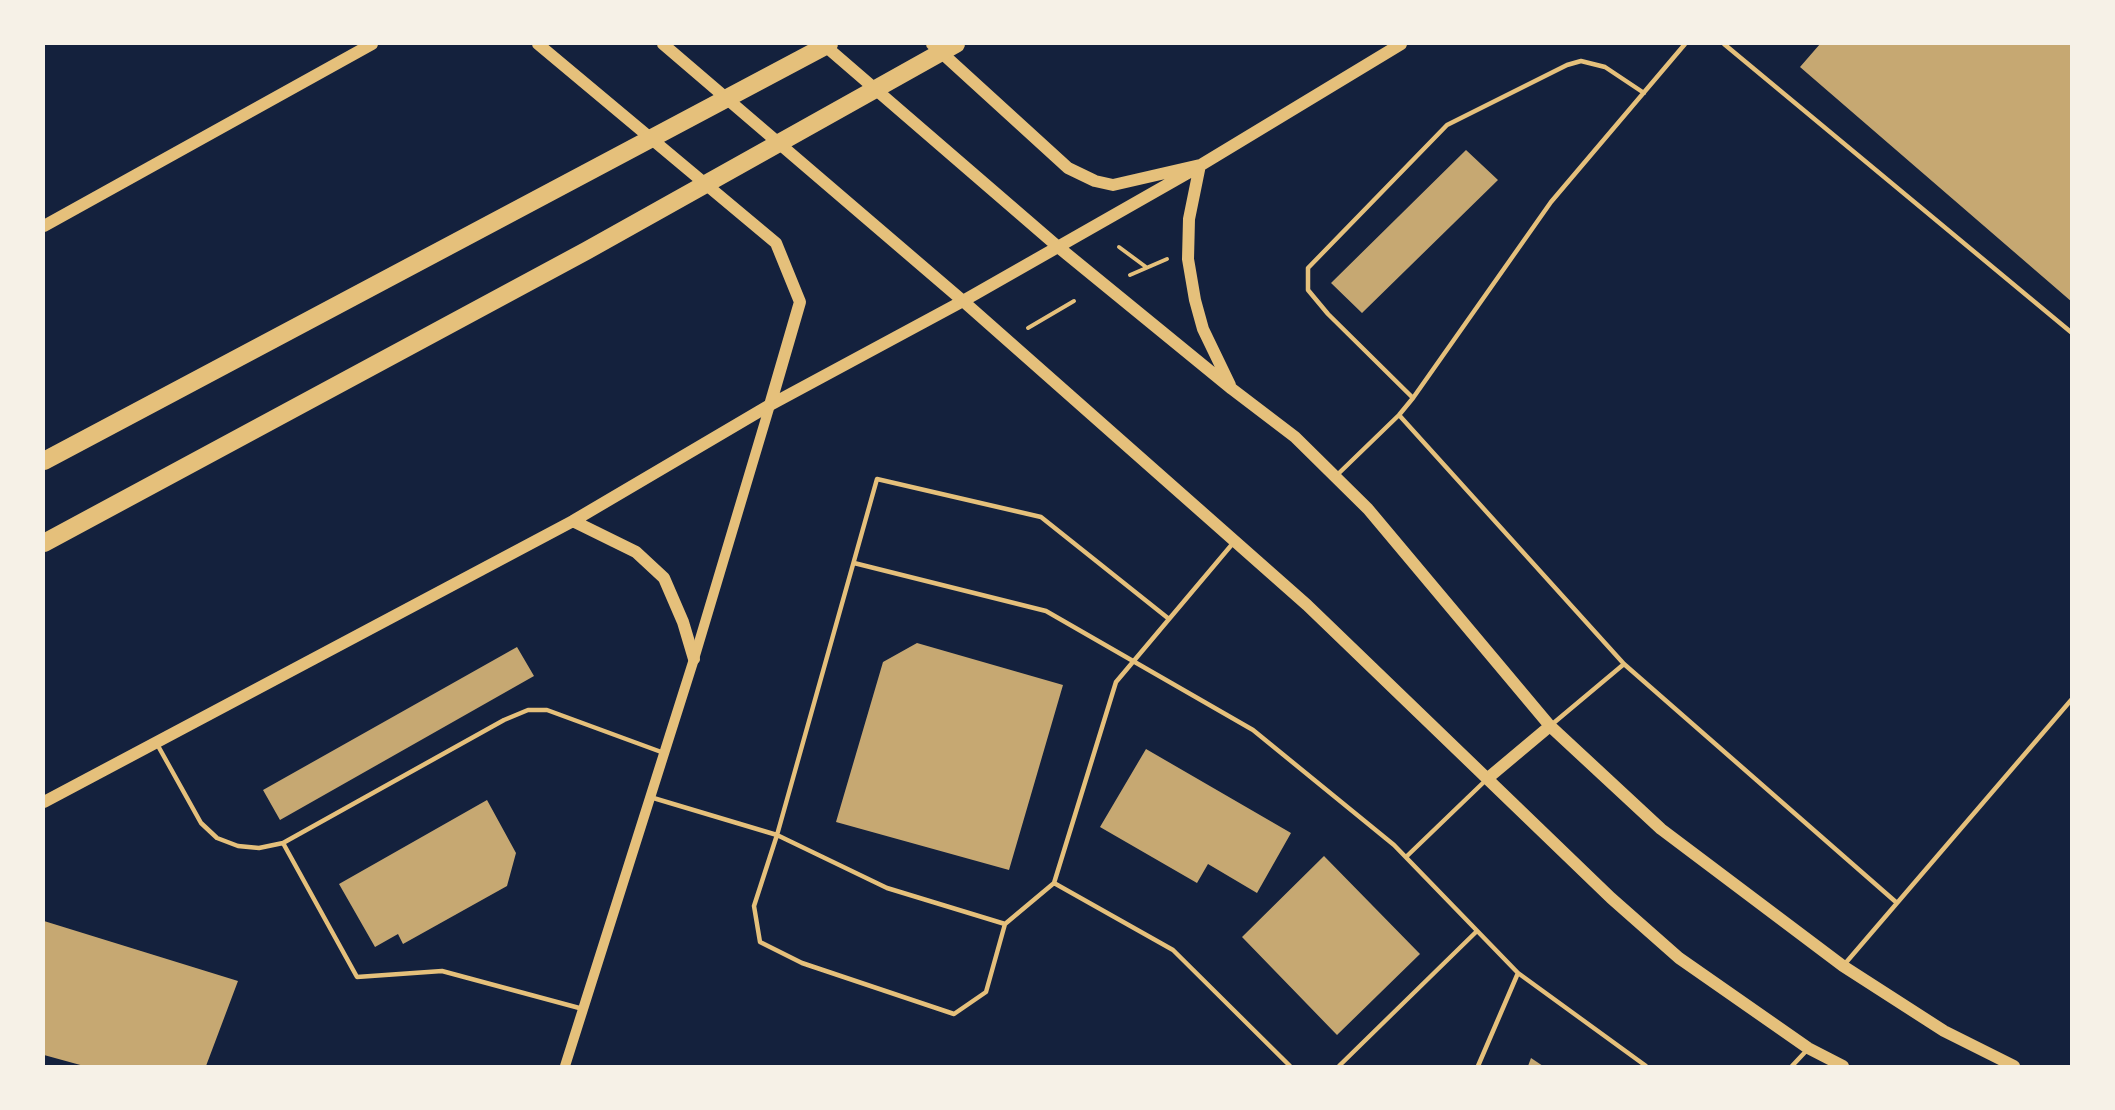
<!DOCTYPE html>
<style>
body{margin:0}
#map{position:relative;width:2115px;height:1110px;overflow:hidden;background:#14213d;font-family:"IBM Plex Sans",sans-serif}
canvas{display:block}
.frame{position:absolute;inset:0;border:45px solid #f6f1e7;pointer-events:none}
</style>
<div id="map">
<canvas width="2115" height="1110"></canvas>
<div class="frame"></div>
</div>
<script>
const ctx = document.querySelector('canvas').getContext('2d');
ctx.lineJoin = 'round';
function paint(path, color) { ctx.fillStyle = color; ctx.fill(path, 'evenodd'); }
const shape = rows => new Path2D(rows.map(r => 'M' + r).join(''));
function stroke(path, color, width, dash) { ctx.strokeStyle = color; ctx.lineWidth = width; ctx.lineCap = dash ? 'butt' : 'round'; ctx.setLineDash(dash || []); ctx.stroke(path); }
paint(shape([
 [1820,44,2072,44,2072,302,1800,67],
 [1466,150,1498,180,1362,313,1331,283],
 [917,643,1063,685,1009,870,836,822,883,662],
 [517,647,534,676,280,820,263,790],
 [1146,749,1291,833,1257,893,1208,864,1197,883,1100,827],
 [487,800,516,853,507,886,403,944,398,934,375,947,339,884],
 [1324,856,1420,954,1337,1035,1242,937],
 [44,921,238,981,206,1066,84,1066,44,1055],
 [1531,1058,1543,1066,1528,1066]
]), '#c6a872');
stroke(shape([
 [1119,247,1146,267],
 [1130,275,1167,259],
 [1028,328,1074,301]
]), '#e5c07b', 4);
stroke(shape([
 [1724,44,2072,333],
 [1413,398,1328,314,1308,290,1308,268,1447,125,1567,65,1581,61,1605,67,1644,93],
 [1399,415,1624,664,1897,903],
 [1337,475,1399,415,1413,398,1551,202,1685,44],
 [854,563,1046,611,1253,730,1394,845,1518,973,1646,1066],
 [1169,619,1041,517,877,479,777,835,754,906,760,942,802,963,954,1014,986,992,1005,924,1054,883,1116,682,1234,542],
 [1550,726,1624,664],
 [157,744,201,823,217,838,238,846,259,848,283,843,504,720,528,710,547,710,664,753],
 [650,797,777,835,887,888,1005,924],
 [283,843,357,977,442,971,583,1009],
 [1406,857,1486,780],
 [1054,883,1173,950,1290,1066],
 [1843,966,2072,699],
 [1339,1066,1477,931],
 [1478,1066,1518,973],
 [1792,1066,1807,1050]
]), '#e5c07b', 4.5);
stroke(shape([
 [565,1066,694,659,770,405]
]), '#e5c07b', 10);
stroke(shape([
 [538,44,776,243,800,302,770,405],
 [663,44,963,301,1307,605,1611,898,1679,958,1808,1048,1843,1066],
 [823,44,1057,246,1232,389,1295,437,1368,509,1550,726,1661,829,1843,966,1944,1031,2014,1066],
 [932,44,1068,168,1095,181,1113,185,1200,165,1189,219,1188,259,1195,300,1203,329,1230,385],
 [44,226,372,44],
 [573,521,636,552,664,578,683,622,694,659],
 [1488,778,1550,726],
 [44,802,573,521,770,405,963,301,1186,174,1401,44]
]), '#e5c07b', 12);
stroke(shape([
 [44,461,829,44],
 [44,543,586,251,956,44]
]), '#e5c07b', 18);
</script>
